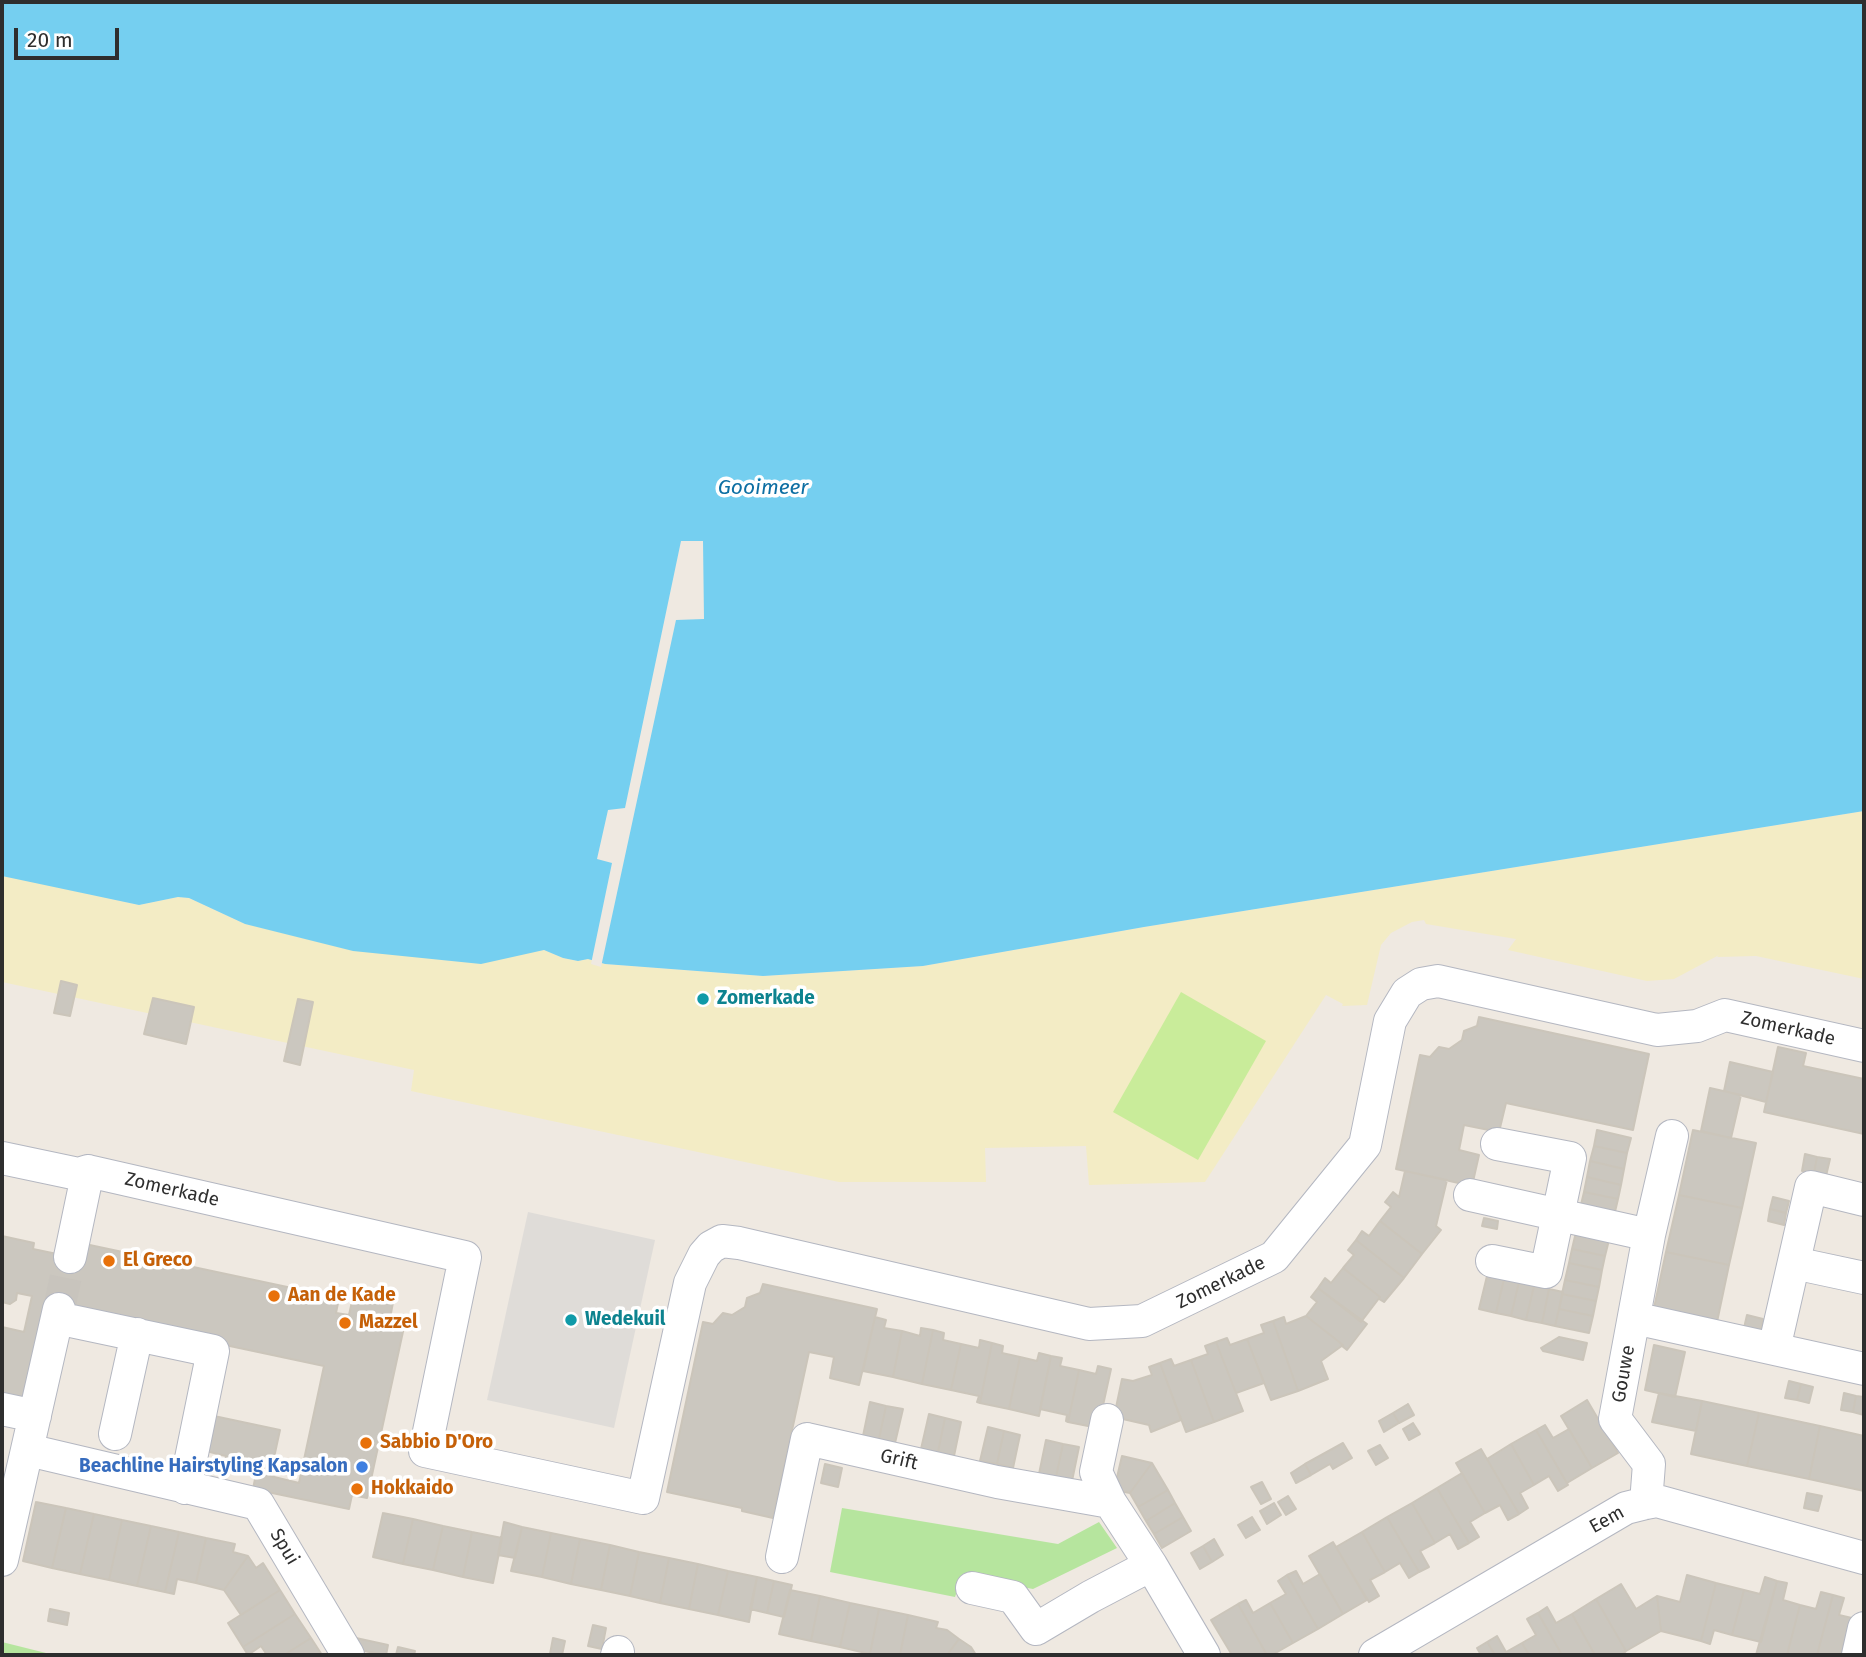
<!DOCTYPE html>
<style>
body{margin:0}
#map{position:relative;width:1866px;height:1657px;overflow:hidden;background:#efe9e1;font-family:"Fira Sans",sans-serif}
canvas{display:block}
.frame{position:absolute;inset:0;border:4px solid #2e2e2e;pointer-events:none}
.scale{position:absolute;left:14px;top:28px;width:105px;height:32px;box-sizing:border-box;border:4px solid #2e2e2e;border-top:0;padding-left:9px;font-size:21px;line-height:24px;white-space:nowrap;color:#2e2e2e;-webkit-text-stroke:5px #fff;paint-order:stroke}
</style>
<div id="map">
<canvas width="1866" height="1657"></canvas>
<div class="frame"></div>
<div class="scale">20 m</div>
</div>
<script>
const ctx = document.querySelector('canvas').getContext('2d');
ctx.lineJoin = 'round';
function paint(path, color) { ctx.fillStyle = color; ctx.fill(path, 'evenodd'); }
const shape = rows => new Path2D(rows.map(r => 'M' + r).join(''));
function stroke(path, color, width, dash) { ctx.strokeStyle = color; ctx.lineWidth = width; ctx.lineCap = dash ? 'butt' : 'round'; ctx.setLineDash(dash || []); ctx.stroke(path); }
function drawText(font, color, halo, rows, align = 'center') {
  ctx.font = font + ' "Fira Sans",sans-serif'; ctx.lineWidth = 7; ctx.setLineDash([]); ctx.textBaseline = 'middle'; ctx.strokeStyle = halo; ctx.fillStyle = color; for (const [text, x, y, turn = 0] of rows) {
    ctx.save(); ctx.translate(x, y); ctx.rotate((+turn || 0) * Math.PI / 180); ctx.textAlign = isNaN(turn) ? turn : align; if (halo) ctx.strokeText(text, 0, 0); ctx.fillText(text, 0, 0); ctx.restore();
  }
}
paint(shape([
 [842,1508,1058,1544,1099,1522,1117,1548,1033,1589,962,1576,955,1597,830,1572],
 [2,1642,54,1655,2,1655]
]), '#b6e59e');
paint(shape([
 [1864,811,1864,979,1756,956,1717,957,1719,955,1674,979,1647,981,1508,950,1516,939,1426,924,1424,920,1412,922,1391,933,1381,945,1367,1005,1342,1006,1343,1004,1326,995,1205,1182,1089,1185,1086,1146,985,1148,986,1182,839,1182,411,1091,414,1070,2,982,2,875,139,905,178,897,189,898,245,924,527,953,544,950,563,958,578,961,588,959,605,964,763,976,923,966,1144,927]
]), '#f3ecc5');
paint(shape([
 [1181,992,1266,1041,1198,1160,1113,1112]
]), '#c9ec9a');
paint(shape([
 [528,1212,655,1240,614,1428,487,1400]
]), '#dfdcd8');
paint(shape([
 [2,2,1864,2,1864,811,1144,927,923,966,763,976,605,964,588,959,578,961,563,958,544,950,481,964,353,951,245,924,189,898,178,897,139,905,2,876]
]), '#75cff0');
paint(shape([
 [681,541,703,541,704,619,676,620,601,967,591,964,612,863,597,859,608,810,625,808]
]), '#efe9e1');
const building = shape([
 [61,981,77,985,70,1016,54,1013,61,981],
 [153,998,194,1007,186,1044,144,1034,153,998],
 [298,999,313,1002,300,1065,284,1061,298,999],
 [1479,1017,1649,1054,1633,1130,1506,1103,1499,1132,1464,1125,1459,1150,1479,1155,1472,1186,1396,1169,1420,1055,1430,1057,1439,1047,1449,1049,1462,1040,1464,1031,1477,1026,1479,1017],
 [1778,1047,1806,1053,1803,1066,1864,1079,1864,1134,1764,1112,1778,1047],
 [1730,1062,1773,1072,1766,1102,1724,1091,1730,1062],
 [1710,1088,1741,1095,1731,1138,1701,1131,1710,1088],
 [1597,1130,1631,1138,1627,1153,1594,1146,1597,1130],
 [1693,1130,1756,1143,1742,1208,1679,1195,1693,1130],
 [1594,1146,1627,1153,1624,1169,1590,1161,1594,1146],
 [1805,1154,1817,1157,1814,1173,1802,1171,1805,1154],
 [1817,1157,1830,1159,1826,1176,1814,1173,1817,1157],
 [1590,1161,1624,1169,1621,1185,1587,1177,1590,1161],
 [1405,1171,1447,1180,1436,1226,1441,1230,1422,1254,1380,1221,1391,1207,1385,1202,1393,1192,1399,1197,1405,1171],
 [1587,1177,1621,1185,1618,1199,1584,1192,1587,1177],
 [1584,1192,1618,1199,1614,1216,1580,1209,1584,1192],
 [1679,1195,1742,1208,1729,1265,1666,1252,1679,1195],
 [1773,1197,1789,1201,1786,1213,1770,1209,1773,1197],
 [1770,1209,1786,1213,1784,1225,1768,1221,1770,1209],
 [1484,1218,1498,1221,1497,1229,1482,1226,1484,1218],
 [1380,1221,1422,1254,1404,1278,1356,1240,1362,1231,1369,1236,1380,1221],
 [1576,1232,1609,1240,1605,1256,1572,1249,1576,1232],
 [2,1236,34,1243,33,1249,81,1259,85,1244,339,1298,336,1313,349,1315,355,1288,394,1297,389,1324,404,1327,367,1498,352,1495,349,1509,253,1489,256,1474,223,1467,226,1456,206,1451,214,1416,280,1430,270,1476,299,1483,324,1366,46,1307,26,1403,2,1398,2,1327,24,1332,32,1296,17,1293,16,1300,10,1304,2,1302,2,1236],
 [1356,1240,1404,1278,1384,1302,1379,1299,1380,1297,1343,1268,1354,1255,1348,1250,1356,1240],
 [1572,1249,1605,1256,1602,1270,1569,1263,1572,1249],
 [1666,1252,1729,1265,1717,1322,1654,1308,1666,1252],
 [1569,1263,1602,1270,1599,1287,1565,1280,1569,1263],
 [1343,1268,1380,1297,1361,1322,1318,1288,1325,1278,1331,1283,1343,1268],
 [1487,1276,1504,1279,1496,1313,1479,1309,1487,1276],
 [1504,1279,1519,1282,1511,1316,1496,1313,1504,1279],
 [1565,1280,1599,1287,1596,1301,1562,1294,1565,1280],
 [1519,1282,1534,1286,1526,1320,1511,1316,1519,1282],
 [763,1284,877,1309,859,1385,830,1378,834,1357,809,1352,773,1518,742,1511,742,1508,667,1492,703,1322,713,1324,723,1313,732,1315,745,1307,747,1298,760,1293,763,1284],
 [1534,1286,1549,1289,1542,1323,1526,1320,1534,1286],
 [1318,1288,1367,1324,1347,1350,1342,1346,1343,1345,1306,1316,1317,1302,1311,1297,1318,1288],
 [1549,1289,1563,1292,1555,1326,1542,1323,1549,1289],
 [1562,1294,1596,1301,1593,1316,1559,1309,1562,1294],
 [1559,1309,1593,1316,1589,1333,1555,1326,1559,1309],
 [1747,1315,1763,1319,1761,1332,1744,1328,1747,1315],
 [1306,1316,1343,1345,1321,1361,1328,1379,1298,1391,1273,1321,1284,1317,1286,1324,1306,1316],
 [875,1317,886,1320,884,1328,902,1331,893,1377,863,1371,875,1317],
 [1273,1321,1298,1391,1271,1400,1247,1339,1264,1333,1261,1325,1273,1321],
 [921,1328,933,1330,922,1384,893,1377,902,1331,920,1336,921,1328],
 [933,1330,944,1333,943,1340,961,1344,951,1390,922,1384,933,1330],
 [1559,1337,1587,1343,1583,1360,1543,1351,1541,1348,1559,1337],
 [1227,1338,1230,1345,1247,1339,1264,1383,1236,1393,1216,1342,1227,1338],
 [980,1340,992,1343,980,1403,977,1402,979,1396,951,1390,961,1344,979,1348,980,1340],
 [1216,1342,1243,1411,1214,1422,1191,1360,1208,1354,1205,1346,1216,1342],
 [992,1343,1003,1346,1002,1353,1020,1357,1009,1409,980,1403,992,1343],
 [1654,1345,1685,1352,1675,1397,1645,1390,1654,1345],
 [1039,1353,1051,1356,1039,1416,1009,1409,1020,1357,1037,1361,1039,1353],
 [1051,1356,1062,1358,1060,1366,1079,1370,1068,1422,1066,1421,1067,1415,1040,1409,1051,1356],
 [1171,1359,1174,1366,1191,1360,1214,1422,1186,1432,1160,1363,1171,1359],
 [1160,1363,1181,1420,1151,1432,1149,1425,1114,1417,1122,1379,1133,1381,1152,1375,1149,1367,1160,1363],
 [1098,1366,1111,1369,1098,1428,1068,1422,1079,1370,1096,1374,1098,1366],
 [1789,1381,1801,1384,1797,1400,1785,1398,1789,1381],
 [1801,1384,1813,1387,1809,1403,1797,1400,1801,1384],
 [1659,1393,1702,1401,1696,1431,1652,1422,1659,1393],
 [1844,1393,1856,1396,1853,1412,1841,1410,1844,1393],
 [1856,1396,1864,1397,1864,1415,1853,1412,1856,1396],
 [1587,1400,1618,1453,1592,1468,1561,1416,1587,1400],
 [1702,1401,1759,1413,1747,1466,1691,1454,1702,1401],
 [870,1402,886,1406,879,1439,863,1436,870,1402],
 [1408,1404,1414,1415,1399,1423,1393,1413,1408,1404],
 [886,1406,903,1409,895,1443,879,1439,886,1406],
 [1393,1413,1399,1423,1384,1432,1379,1421,1393,1413],
 [1759,1413,1820,1426,1809,1479,1747,1466,1759,1413],
 [929,1414,945,1418,938,1452,921,1449,929,1414],
 [945,1418,961,1422,954,1456,938,1452,945,1418],
 [1413,1423,1420,1434,1409,1440,1403,1429,1413,1423],
 [1545,1425,1553,1438,1569,1429,1592,1468,1567,1483,1536,1430,1545,1425],
 [1820,1426,1864,1436,1864,1491,1809,1479,1820,1426],
 [988,1427,1004,1431,997,1464,980,1461,988,1427],
 [1536,1430,1568,1485,1558,1491,1549,1476,1534,1485,1511,1444,1536,1430],
 [1004,1431,1020,1435,1013,1468,997,1464,1004,1431],
 [1046,1440,1063,1444,1056,1477,1039,1474,1046,1440],
 [1343,1443,1352,1458,1333,1469,1330,1464,1311,1475,1305,1464,1343,1443],
 [1063,1444,1079,1447,1072,1481,1056,1477,1063,1444],
 [1511,1444,1534,1485,1520,1493,1528,1508,1519,1514,1487,1459,1511,1444],
 [1380,1445,1388,1458,1376,1465,1368,1451,1380,1445],
 [1481,1449,1519,1514,1508,1520,1500,1505,1485,1513,1456,1463,1481,1449],
 [1122,1456,1152,1463,1130,1493,1114,1490,1122,1456],
 [1152,1463,1168,1490,1138,1507,1130,1493,1152,1463],
 [825,1464,842,1468,838,1487,821,1483,825,1464],
 [1305,1464,1311,1475,1296,1483,1291,1473,1305,1464],
 [1462,1473,1485,1513,1470,1522,1479,1537,1469,1543,1437,1488,1462,1473],
 [1262,1482,1271,1499,1261,1504,1251,1487,1262,1482],
 [1437,1488,1469,1543,1458,1549,1450,1534,1435,1543,1412,1503,1437,1488],
 [1168,1490,1175,1503,1146,1521,1138,1507,1168,1490],
 [1807,1493,1822,1496,1818,1511,1804,1508,1807,1493],
 [1288,1496,1296,1509,1286,1515,1278,1502,1288,1496],
 [36,1502,66,1508,52,1568,23,1561,36,1502],
 [1175,1503,1183,1517,1154,1534,1146,1521,1175,1503],
 [1274,1503,1281,1515,1267,1524,1260,1511,1274,1503],
 [1412,1503,1435,1543,1420,1551,1429,1567,1419,1572,1387,1517,1412,1503],
 [66,1508,94,1514,80,1574,52,1568,66,1508],
 [383,1513,413,1519,403,1564,373,1557,383,1513],
 [94,1514,122,1520,109,1580,80,1574,94,1514],
 [1183,1517,1191,1531,1162,1548,1154,1534,1183,1517],
 [1252,1517,1260,1530,1246,1538,1238,1525,1252,1517],
 [1387,1517,1419,1572,1409,1578,1400,1563,1385,1572,1362,1532,1387,1517],
 [413,1519,443,1526,433,1570,403,1564,413,1519],
 [122,1520,151,1526,137,1586,109,1580,122,1520],
 [504,1522,522,1527,515,1558,498,1555,504,1522],
 [151,1526,179,1532,165,1592,137,1586,151,1526],
 [443,1526,472,1532,463,1577,433,1570,443,1526],
 [522,1527,551,1533,542,1577,511,1571,522,1527],
 [179,1532,206,1538,196,1583,177,1579,174,1594,165,1592,179,1532],
 [472,1532,502,1538,493,1583,463,1577,472,1532],
 [1362,1532,1385,1572,1370,1580,1379,1596,1369,1602,1336,1547,1362,1532],
 [551,1533,580,1539,571,1584,542,1577,551,1533],
 [206,1538,235,1544,233,1552,248,1556,224,1590,196,1583,206,1538],
 [580,1539,610,1545,601,1590,571,1584,580,1539],
 [1214,1539,1223,1555,1212,1562,1203,1546,1214,1539],
 [1333,1542,1367,1600,1343,1614,1309,1556,1333,1542],
 [610,1545,639,1552,630,1596,601,1590,610,1545],
 [1203,1546,1212,1562,1200,1569,1191,1553,1203,1546],
 [639,1552,669,1558,660,1603,630,1596,639,1552],
 [248,1556,256,1568,263,1563,280,1590,241,1615,224,1590,248,1556],
 [669,1558,698,1564,689,1609,660,1603,669,1558],
 [698,1564,728,1571,718,1615,689,1609,698,1564],
 [728,1571,757,1577,749,1622,718,1615,728,1571],
 [1296,1571,1303,1584,1320,1574,1343,1614,1318,1629,1287,1575,1296,1571],
 [1287,1575,1318,1629,1293,1643,1270,1603,1286,1594,1278,1581,1287,1575],
 [1687,1575,1716,1583,1701,1641,1661,1631,1657,1596,1680,1602,1687,1575],
 [757,1577,774,1581,767,1613,750,1609,757,1577],
 [1765,1577,1777,1581,1761,1642,1732,1635,1744,1590,1760,1594,1765,1577],
 [774,1581,792,1585,784,1617,767,1613,774,1581],
 [1777,1581,1787,1583,1783,1600,1800,1605,1787,1655,1756,1655,1777,1581],
 [1716,1583,1744,1590,1732,1635,1714,1630,1710,1644,1701,1641,1716,1583],
 [1621,1584,1636,1609,1657,1596,1661,1631,1626,1651,1596,1599,1621,1584],
 [280,1590,295,1614,243,1647,228,1623,280,1590],
 [790,1590,820,1596,811,1641,779,1634,790,1590],
 [1821,1592,1833,1595,1817,1655,1787,1655,1800,1605,1816,1609,1821,1592],
 [1833,1595,1844,1598,1839,1615,1856,1619,1847,1655,1817,1655,1833,1595],
 [820,1596,850,1603,840,1647,811,1641,820,1596],
 [1596,1599,1626,1651,1622,1655,1595,1655,1572,1614,1596,1599],
 [1246,1600,1253,1613,1270,1603,1293,1643,1272,1655,1267,1655,1238,1604,1246,1600],
 [850,1603,879,1609,870,1654,840,1647,850,1603],
 [1238,1604,1267,1655,1232,1655,1211,1620,1238,1604],
 [1547,1607,1556,1623,1572,1614,1595,1655,1562,1655,1538,1613,1547,1607],
 [50,1609,69,1613,67,1625,48,1621,50,1609],
 [879,1609,908,1615,900,1655,870,1654,879,1609],
 [1538,1613,1562,1655,1529,1655,1522,1643,1536,1635,1527,1619,1538,1613],
 [295,1614,311,1638,284,1655,267,1655,261,1646,248,1655,243,1647,295,1614],
 [908,1615,938,1622,936,1628,947,1630,959,1639,947,1655,900,1655,908,1615],
 [593,1625,606,1628,602,1649,588,1646,593,1625],
 [1497,1636,1506,1652,1522,1643,1529,1655,1495,1655,1487,1642,1497,1636],
 [311,1638,322,1655,284,1655,311,1638],
 [356,1638,388,1645,386,1655,353,1649,356,1638],
 [553,1638,565,1641,562,1655,550,1654,553,1638],
 [959,1639,971,1647,976,1655,947,1655,959,1639],
 [1487,1642,1495,1655,1481,1655,1477,1648,1487,1642],
 [398,1647,415,1651,414,1655,396,1655,398,1647]
]);
paint(building, '#cbc7bf');
stroke(building, '#cbc5ba', 2);
stroke(shape([
 [59,1309,70,1257]
]), '#c8c4bd', 32, [32, 16]);
const minor = shape([
 [2,1158,78,1174,88,1171,465,1257,425,1451,643,1498,690,1283,704,1255,711,1247,722,1241,739,1243,1089,1324,1142,1321,1274,1257,1365,1145,1390,1021,1407,993,1421,984,1438,981,1657,1030,1697,1026,1725,1015,1864,1046],
 [1470,1195,1649,1235],
 [1864,1200,1811,1187,1774,1349,1864,1369],
 [70,1257,88,1171],
 [1492,1261,1546,1272,1570,1158,1497,1144],
 [1794,1263,1864,1278],
 [57,1318,213,1351,185,1488],
 [1634,1318,1774,1349],
 [2,1409,35,1416],
 [1107,1420,1096,1472,1110,1502],
 [115,1434,137,1334],
 [28,1450,258,1504,348,1655],
 [1646,1503,1649,1464,1615,1419,1649,1235,1672,1136],
 [782,1557,807,1439,997,1482,1110,1502,1151,1565,1204,1655],
 [2,1560,59,1309],
 [972,1588,1013,1597,1036,1629,1090,1597,1151,1565],
 [617,1655,618,1652],
 [1375,1655,1626,1508,1646,1503,1657,1501,1864,1558],
 [1858,1655,1864,1628]
]);
stroke(minor, '#b4b7c1', 34);
stroke(minor, '#fff', 32);
for (const [x, y, r, color] of [
 [703,999,7,"#0f9aa8"],
 [109,1261,7,"#e8710a"],
 [274,1296,7,"#e8710a"],
 [571,1320,7,"#0f9aa8"],
 [345,1323,7,"#e8710a"],
 [366,1443,7,"#e8710a"],
 [362,1467,7,"#3f7fe0"],
 [357,1489,7,"#e8710a"]
]) { const dot = new Path2D(); dot.arc(x, y, r, 0, 2 * Math.PI); ctx.fillStyle = color; ctx.fill(dot); stroke(dot, '#fff', 2.5); }
drawText('bold 19px', '#0d838f', '#fff', [
 ["Zomerkade",717,999],
 ["Wedekuil",585,1320]
], 'left');
drawText('19px', '#2e2e2e', '#fff', [
 ["Zomerkade",1788,1029,13],
 ["Zomerkade",172,1190,13],
 ["Zomerkade",1221,1283,-26],
 ["Gouwe",1624,1374,-80],
 ["Grift",899,1460,13],
 ["Eem",1607,1520,-29],
 ["Spui",284,1547,59]
]);
drawText('bold 19px', '#c56008', '#fff', [
 ["El Greco",123,1261],
 ["Aan de Kade",288,1296],
 ["Mazzel",359,1323],
 ["Sabbio D'Oro",380,1443],
 ["Hokkaido",371,1489]
], 'left');
drawText('bold 19px', '#366cbe', '#fff', [
 ["Beachline Hairstyling Kapsalon",348,1467]
], 'right');
drawText('italic 21px', '#0d6fa3', '#fff', [
 ["Gooimeer",763,488]
]);
</script>
